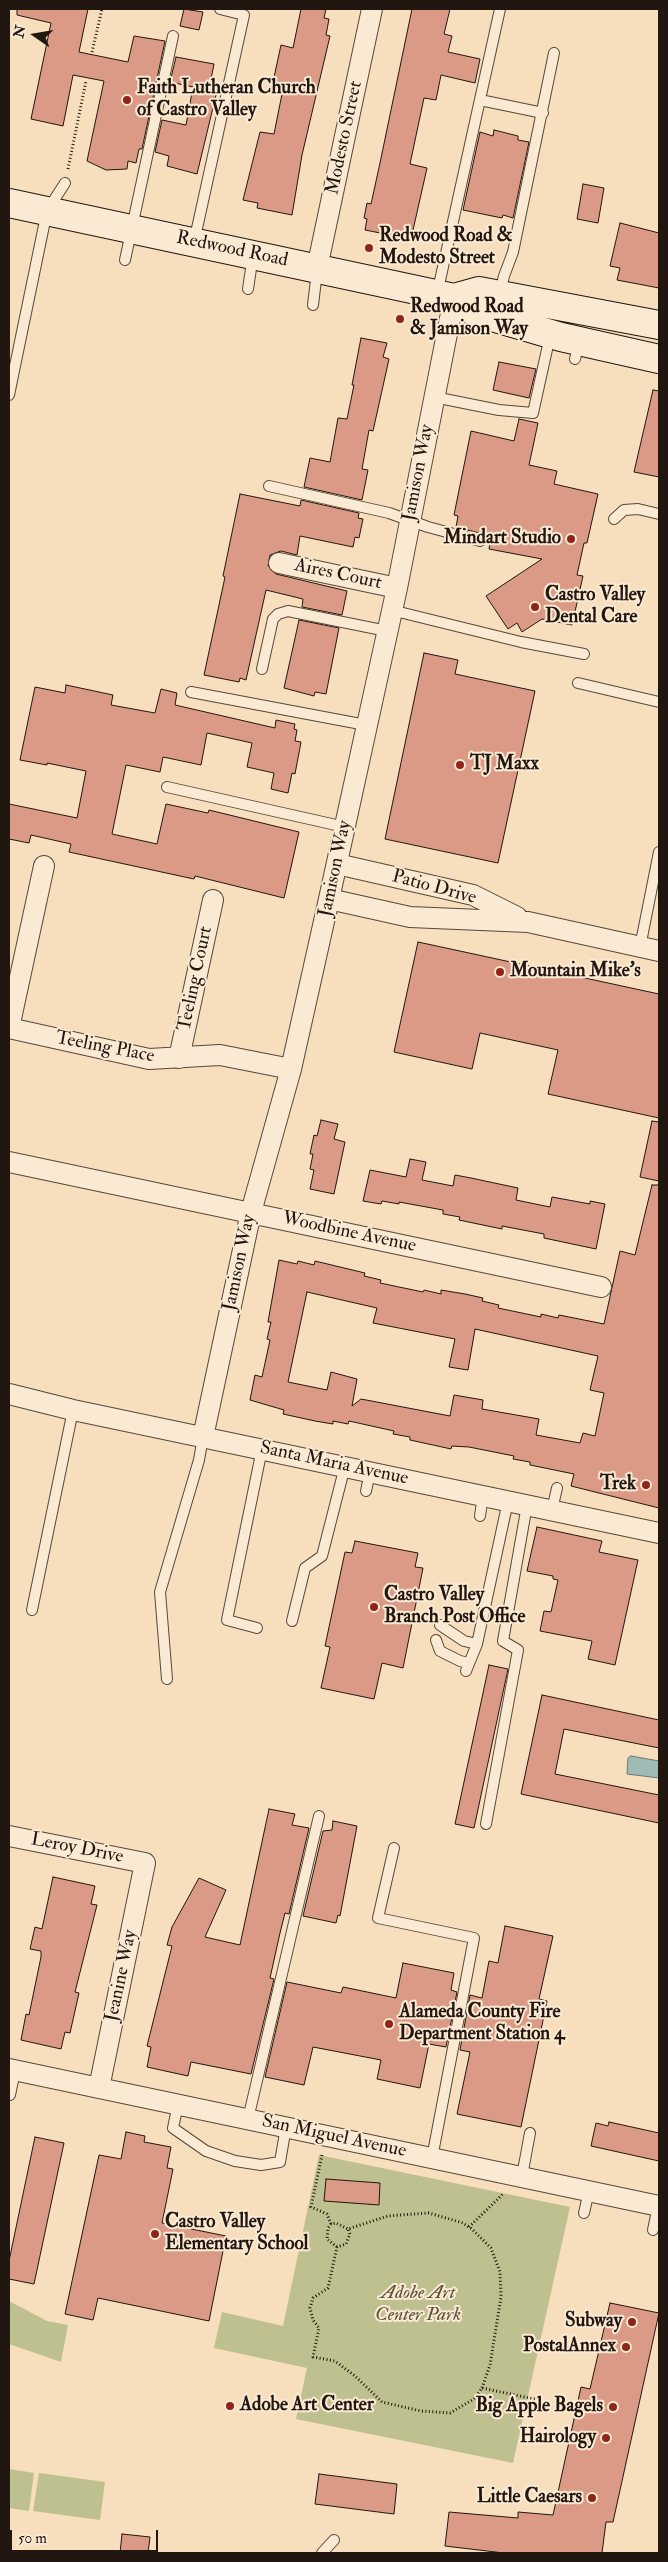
<!DOCTYPE html>
<style>
body{margin:0}
#map{position:relative;width:668px;height:2562px;overflow:hidden;background:#f7debc;font-family:"IM FELL Double Pica",serif}
canvas{display:block}
.frame{position:absolute;inset:0;border:10px solid #221610;pointer-events:none}
.north{position:absolute;left:10px;top:10px;width:50px;height:50px;-webkit-text-stroke:4px #faead3;paint-order:stroke;rotate:283deg;font-size:14px;font-weight:700;line-height:20px;text-align:center;color:#221610}
.north::after{content:'';display:block;margin:auto;width:18px;height:22px;background:#221610;clip-path:polygon(50% 0,100% 100%,50% 72%,0 100%)}
.scale{position:absolute;left:10px;top:2530px;width:148px;height:22px;box-sizing:border-box;border:2px solid #221610;border-top:0;padding-left:6px;font-size:15px;line-height:18px;white-space:nowrap;color:#221610;-webkit-text-stroke:4px #faead3;paint-order:stroke}
</style>
<div id="map">
<canvas width="668" height="2562"></canvas>
<div class="frame"></div>
<div class="north">N</div>
<div class="scale">50 m</div>
</div>
<script>
const ctx = document.querySelector('canvas').getContext('2d');
ctx.lineJoin = 'round';
function paint(path, color) { ctx.fillStyle = color; ctx.fill(path, 'evenodd'); }
const shape = rows => new Path2D(rows.map(r => 'M' + r).join(''));
function stroke(path, color, width, dash) { ctx.strokeStyle = color; ctx.lineWidth = width; ctx.lineCap = dash ? 'butt' : 'round'; ctx.setLineDash(dash || []); ctx.stroke(path); }
function drawText(font, color, halo, rows, align = 'center') {
  ctx.font = font + ' "IM FELL Double Pica",serif'; ctx.lineWidth = 4; ctx.setLineDash([]); ctx.textBaseline = 'middle'; ctx.strokeStyle = halo; ctx.fillStyle = color; for (const [text, x, y, turn = 0] of rows) {
    ctx.save(); ctx.translate(x, y); ctx.rotate((+turn || 0) * Math.PI / 180); ctx.textAlign = isNaN(turn) ? turn : align; if (halo) ctx.strokeText(text, 0, 0); ctx.fillText(text, 0, 0); ctx.restore();
  }
}
paint(shape([
 [319,2155,570,2207,513,2463,296,2419,307,2368,214,2348,222,2312,283,2326],
 [9,2301,47,2321,68,2325,61,2362,9,2344],
 [9,2469,34,2473,29,2511,9,2508],
 [39,2473,105,2482,100,2520,33,2511]
]), '#bec18f');
const water = shape([
 [631,1756,659,1761,659,1778,627,1774,628,1758,631,1756]
]);
paint(water, '#9ebbb6');
stroke(water, '#6c7974', 1);
const building = shape([
 [17,9,88,9,79,52,128,62,134,36,165,41,142,149,139,149,136,163,128,161,127,169,106,170,87,161,104,81,73,75,63,126,31,119,51,23,17,15,17,9],
 [184,9,203,12,199,30,180,26,184,9],
 [301,9,326,9,324,18,329,19,326,35,330,36,302,155,292,215,257,208,258,203,243,200,260,132,274,134,284,84,273,82,281,45,293,48,301,9],
 [412,9,450,9,444,34,452,36,448,52,480,59,475,83,441,75,436,100,424,98,410,164,427,168,411,239,365,230,367,219,364,218,367,203,371,204,380,163,412,9],
 [176,57,214,64,209,89,217,91,197,174,167,166,169,156,155,152,162,120,186,125,193,87,170,82,176,57],
 [494,130,518,136,518,140,529,142,513,218,503,215,502,218,463,210,480,132,493,136,494,130],
 [583,184,604,188,598,223,577,219,583,184],
 [620,223,659,233,659,288,617,280,620,268,610,266,620,223],
 [361,338,387,343,383,357,389,359,373,431,369,430,362,469,368,470,362,500,304,487,310,458,330,462,338,418,347,419,354,385,352,385,361,338],
 [499,362,536,369,529,398,493,390,499,362],
 [653,390,659,391,659,477,634,472,653,390],
 [519,419,538,423,529,465,557,471,554,484,598,494,587,543,584,543,577,575,583,576,572,625,542,619,522,632,517,623,508,629,486,596,542,559,489,549,491,536,456,527,458,516,454,515,471,431,514,441,519,419],
 [240,494,300,506,301,500,359,513,358,518,363,519,359,538,355,537,353,547,300,536,297,555,281,551,270,555,268,566,276,574,347,591,342,615,302,607,303,599,266,590,246,680,240,678,239,682,204,675,225,577,223,576,240,494],
 [299,620,339,628,326,694,315,692,314,696,284,688,299,620],
 [424,653,458,660,455,674,535,691,498,863,385,839,424,653],
 [66,685,113,695,111,705,155,713,161,689,177,693,175,705,275,728,276,720,295,724,294,729,297,730,295,741,301,742,295,774,292,773,288,793,271,789,274,773,247,767,252,743,207,733,201,765,163,757,160,772,126,765,112,834,157,844,166,804,208,813,209,810,299,832,284,898,195,876,194,879,69,852,71,844,31,835,29,843,9,839,9,804,77,818,86,771,47,763,47,765,20,760,35,687,65,693,66,685],
 [418,942,659,994,659,1118,548,1094,558,1050,480,1033,472,1069,394,1052,418,942],
 [321,1120,338,1124,334,1139,345,1142,334,1194,310,1189,314,1170,310,1169,313,1154,310,1154,314,1135,317,1136,321,1120],
 [652,1121,659,1122,659,1181,640,1177,652,1121],
 [410,1159,426,1162,422,1180,453,1186,455,1175,471,1178,518,1188,516,1200,550,1207,552,1197,590,1204,590,1201,605,1204,596,1249,544,1238,544,1234,502,1226,502,1229,459,1220,460,1217,443,1214,443,1210,399,1202,399,1204,382,1201,381,1204,363,1201,370,1170,406,1177,410,1159],
 [652,1185,659,1185,659,1508,571,1486,574,1474,530,1465,530,1462,513,1459,514,1456,469,1447,452,1446,451,1449,433,1445,410,1440,410,1437,393,1434,394,1431,349,1421,348,1424,333,1421,333,1424,315,1421,283,1414,284,1410,250,1400,255,1375,262,1377,270,1340,267,1339,271,1322,268,1322,279,1260,297,1264,298,1261,314,1265,315,1261,365,1273,364,1276,381,1280,380,1283,423,1292,424,1290,441,1294,441,1290,465,1294,483,1298,482,1301,499,1305,498,1308,541,1317,541,1314,558,1318,559,1315,604,1324,620,1251,635,1255,652,1185],
 [307,1292,377,1308,373,1323,455,1339,449,1367,468,1370,475,1329,598,1356,590,1390,604,1393,595,1436,583,1433,580,1443,536,1435,539,1419,482,1409,483,1400,454,1395,450,1416,361,1399,352,1406,357,1379,331,1372,327,1390,288,1382,307,1292],
 [537,1527,602,1541,599,1552,638,1560,615,1665,588,1659,592,1641,540,1631,544,1611,551,1612,558,1580,553,1579,553,1576,527,1571,537,1527],
 [355,1541,418,1553,415,1567,423,1568,403,1668,382,1663,374,1699,321,1688,330,1647,325,1646,345,1552,352,1553,355,1541],
 [489,1665,508,1669,474,1828,455,1824,489,1665],
 [542,1695,659,1720,659,1748,564,1729,555,1774,659,1795,659,1823,521,1794,542,1695],
 [269,1809,295,1814,292,1825,309,1828,289,1914,285,1913,280,1933,270,1978,274,1979,251,2074,191,2062,188,2076,147,2067,151,2047,147,2046,172,1946,167,1945,172,1927,199,1878,226,1890,205,1937,240,1945,269,1809],
 [333,1821,357,1826,340,1916,338,1915,336,1923,303,1916,323,1831,332,1830,333,1821],
 [53,1877,95,1886,91,1904,97,1905,75,1992,79,1993,70,2033,65,2032,61,2049,21,2040,26,2014,29,2015,41,1957,41,1951,30,1949,35,1927,42,1929,53,1877],
 [505,1926,553,1936,539,1999,547,2001,521,2127,457,2114,470,2052,460,2050,470,1995,482,1998,489,1961,498,1963,505,1926],
 [403,1963,454,1973,451,1990,457,1992,446,2047,429,2044,420,2088,377,2079,381,2060,313,2047,304,2085,265,2077,287,1982,341,1993,343,1987,396,1998,403,1963],
 [609,2122,659,2133,659,2161,591,2146,596,2123,608,2126,609,2122],
 [126,2132,145,2136,144,2142,171,2147,167,2168,173,2169,162,2223,226,2236,209,2321,98,2298,93,2320,65,2314,99,2155,121,2159,126,2132],
 [35,2137,64,2143,34,2284,9,2279,9,2261,35,2137],
 [326,2179,380,2183,379,2205,324,2201,326,2179],
 [610,2303,659,2313,613,2522,606,2522,602,2553,504,2553,445,2546,449,2512,518,2518,518,2512,553,2515,581,2387,590,2389,610,2303],
 [319,2474,397,2484,394,2514,315,2504,319,2474],
 [122,2534,150,2537,148,2553,120,2553,122,2534]
]);
paint(building, '#db9a86');
stroke(building, '#221610', 1);
const service = shape([
 [480,100,543,113],
 [194,242,244,15,220,9],
 [125,260,173,36],
 [248,289,253,255],
 [500,293,504,276,513,252,554,53],
 [437,294,500,9],
 [313,305,317,271],
 [575,359,579,342],
 [9,395,47,211,65,183],
 [434,397,499,410,533,413,550,336],
 [269,486,389,513,428,527,480,541],
 [614,519,624,510,638,509,659,514],
 [391,610,521,642,584,654],
 [262,669,273,619,278,614,288,611,387,631],
 [578,683,659,702],
 [191,692,366,725],
 [167,787,345,827],
 [640,947,659,852],
 [366,1491,370,1472],
 [552,1510,557,1488],
 [480,1516,483,1495],
 [32,1610,73,1410],
 [292,1621,305,1568,322,1556,345,1466],
 [440,1625,464,1641,477,1644],
 [257,1628,227,1620,262,1449],
 [436,1640,440,1651,460,1661,469,1663],
 [466,1671,477,1644,508,1501],
 [167,1679,160,1592,199,1460,203,1437],
 [486,1824,518,1650,503,1641,527,1505],
 [394,1848,378,1918,474,1938,432,2158],
 [10,2095,15,2071],
 [178,2104,173,2128,206,2151,235,2161,261,2165,280,2162,286,2127],
 [248,2119,319,1816],
 [522,2176,530,2133],
 [584,2213,589,2191],
 [653,2230,658,2206],
 [322,2553,334,2540]
]);
const minor = shape([
 [317,268,372,9],
 [279,563,397,588],
 [337,864,473,895,517,917],
 [44,866,9,1028,149,1059,220,1055,291,1069],
 [329,899,410,917,528,922,659,951],
 [179,1058,213,900],
 [9,1162,601,1287],
 [9,1394,73,1410,659,1533],
 [203,1437,251,1212,291,1069,329,899,397,588,454,298],
 [9,1836,145,1863,99,2088],
 [9,2069,659,2206]
]);
const secondary = shape([
 [9,203,454,298,475,312,561,337,659,359],
 [454,298,479,291,659,325]
]);
stroke(service, '#57483b', 12);
stroke(minor, '#57483b', 22);
stroke(secondary, '#221610', 30);
stroke(shape([
 [92,52,102,9],
 [68,169,86,81],
 [322,2155,311,2207,327,2214,331,2224],
 [469,2227,504,2193],
 [337,2247,327,2239,328,2228,331,2224,336,2223,348,2229],
 [482,2388,490,2365,501,2297,500,2272,491,2248,472,2229,463,2223,429,2213,388,2216,348,2229,350,2234,346,2244,337,2247,328,2288,313,2298,310,2308,313,2320,319,2328,313,2357,335,2361,355,2376,382,2402,421,2411,450,2413,474,2399,482,2388,544,2401]
]), '#221610', 3, [1, 2.5]);
stroke(service, '#faead3', 10);
stroke(minor, '#faead3', 20);
stroke(secondary, '#faead3', 28);
for (const [x, y, r, color] of [
 [127,100,5,"#8f2418"],
 [369,248,5,"#8f2418"],
 [400,319,5,"#8f2418"],
 [571,539,5,"#8f2418"],
 [535,607,5,"#8f2418"],
 [460,765,5,"#8f2418"],
 [500,972,5,"#8f2418"],
 [646,1485,5,"#8f2418"],
 [374,1607,5,"#8f2418"],
 [389,2024,5,"#8f2418"],
 [155,2234,5,"#8f2418"],
 [632,2322,5,"#8f2418"],
 [626,2347,5,"#8f2418"],
 [230,2406,5,"#8f2418"],
 [613,2407,5,"#8f2418"],
 [606,2438,5,"#8f2418"],
 [592,2498,5,"#8f2418"]
]) { const dot = new Path2D(); dot.arc(x, y, r, 0, 2 * Math.PI); ctx.fillStyle = color; ctx.fill(dot); stroke(dot, '#faead3', 2); }
drawText('bold 19px', '#221610', '#faead3', [
 ["Faith Lutheran Church",137,89],
 ["of Castro Valley",137,111],
 ["Redwood Road &",379,237],
 ["Modesto Street",379,259],
 ["Redwood Road",410,308],
 ["& Jamison Way",410,330],
 ["Mindart Studio",561,539,"right"],
 ["Castro Valley",545,596],
 ["Dental Care",545,618],
 ["TJ Maxx",470,765],
 ["Mountain Mike's",510,972],
 ["Trek",636,1485,"right"],
 ["Castro Valley",384,1596],
 ["Branch Post Office",384,1618],
 ["Alameda County Fire",399,2013],
 ["Department Station 4",399,2035],
 ["Castro Valley",165,2223],
 ["Elementary School",165,2245],
 ["Subway",622,2322,"right"],
 ["PostalAnnex",616,2347,"right"],
 ["Adobe Art Center",240,2406],
 ["Big Apple Bagels",603,2407,"right"],
 ["Hairology",596,2438,"right"],
 ["Little Caesars",582,2498,"right"]
], 'left');
drawText('19px', '#221610', '#faead3', [
 ["Modesto Street",345,138,-78],
 ["Redwood Road",232,250,12],
 ["Jamison Way",419,473,-79],
 ["Aires Court",338,575,12],
 ["Jamison Way",336,869,-78],
 ["Patio Drive",434,888,15],
 ["Teeling Court",196,979,-78],
 ["Teeling Place",105,1048,11],
 ["Woodbine Avenue",349,1233,12],
 ["Jamison Way",240,1263,-78],
 ["Santa Maria Avenue",334,1464,12],
 ["Leroy Drive",77,1849,11],
 ["Jeanine Way",122,1976,-78],
 ["San Miguel Avenue",334,2137,12]
]);
drawText('italic 19px', '#59523c', '#faead3', [
 ["Adobe Art",418,2294],
 ["Center Park",418,2316]
]);
</script>
